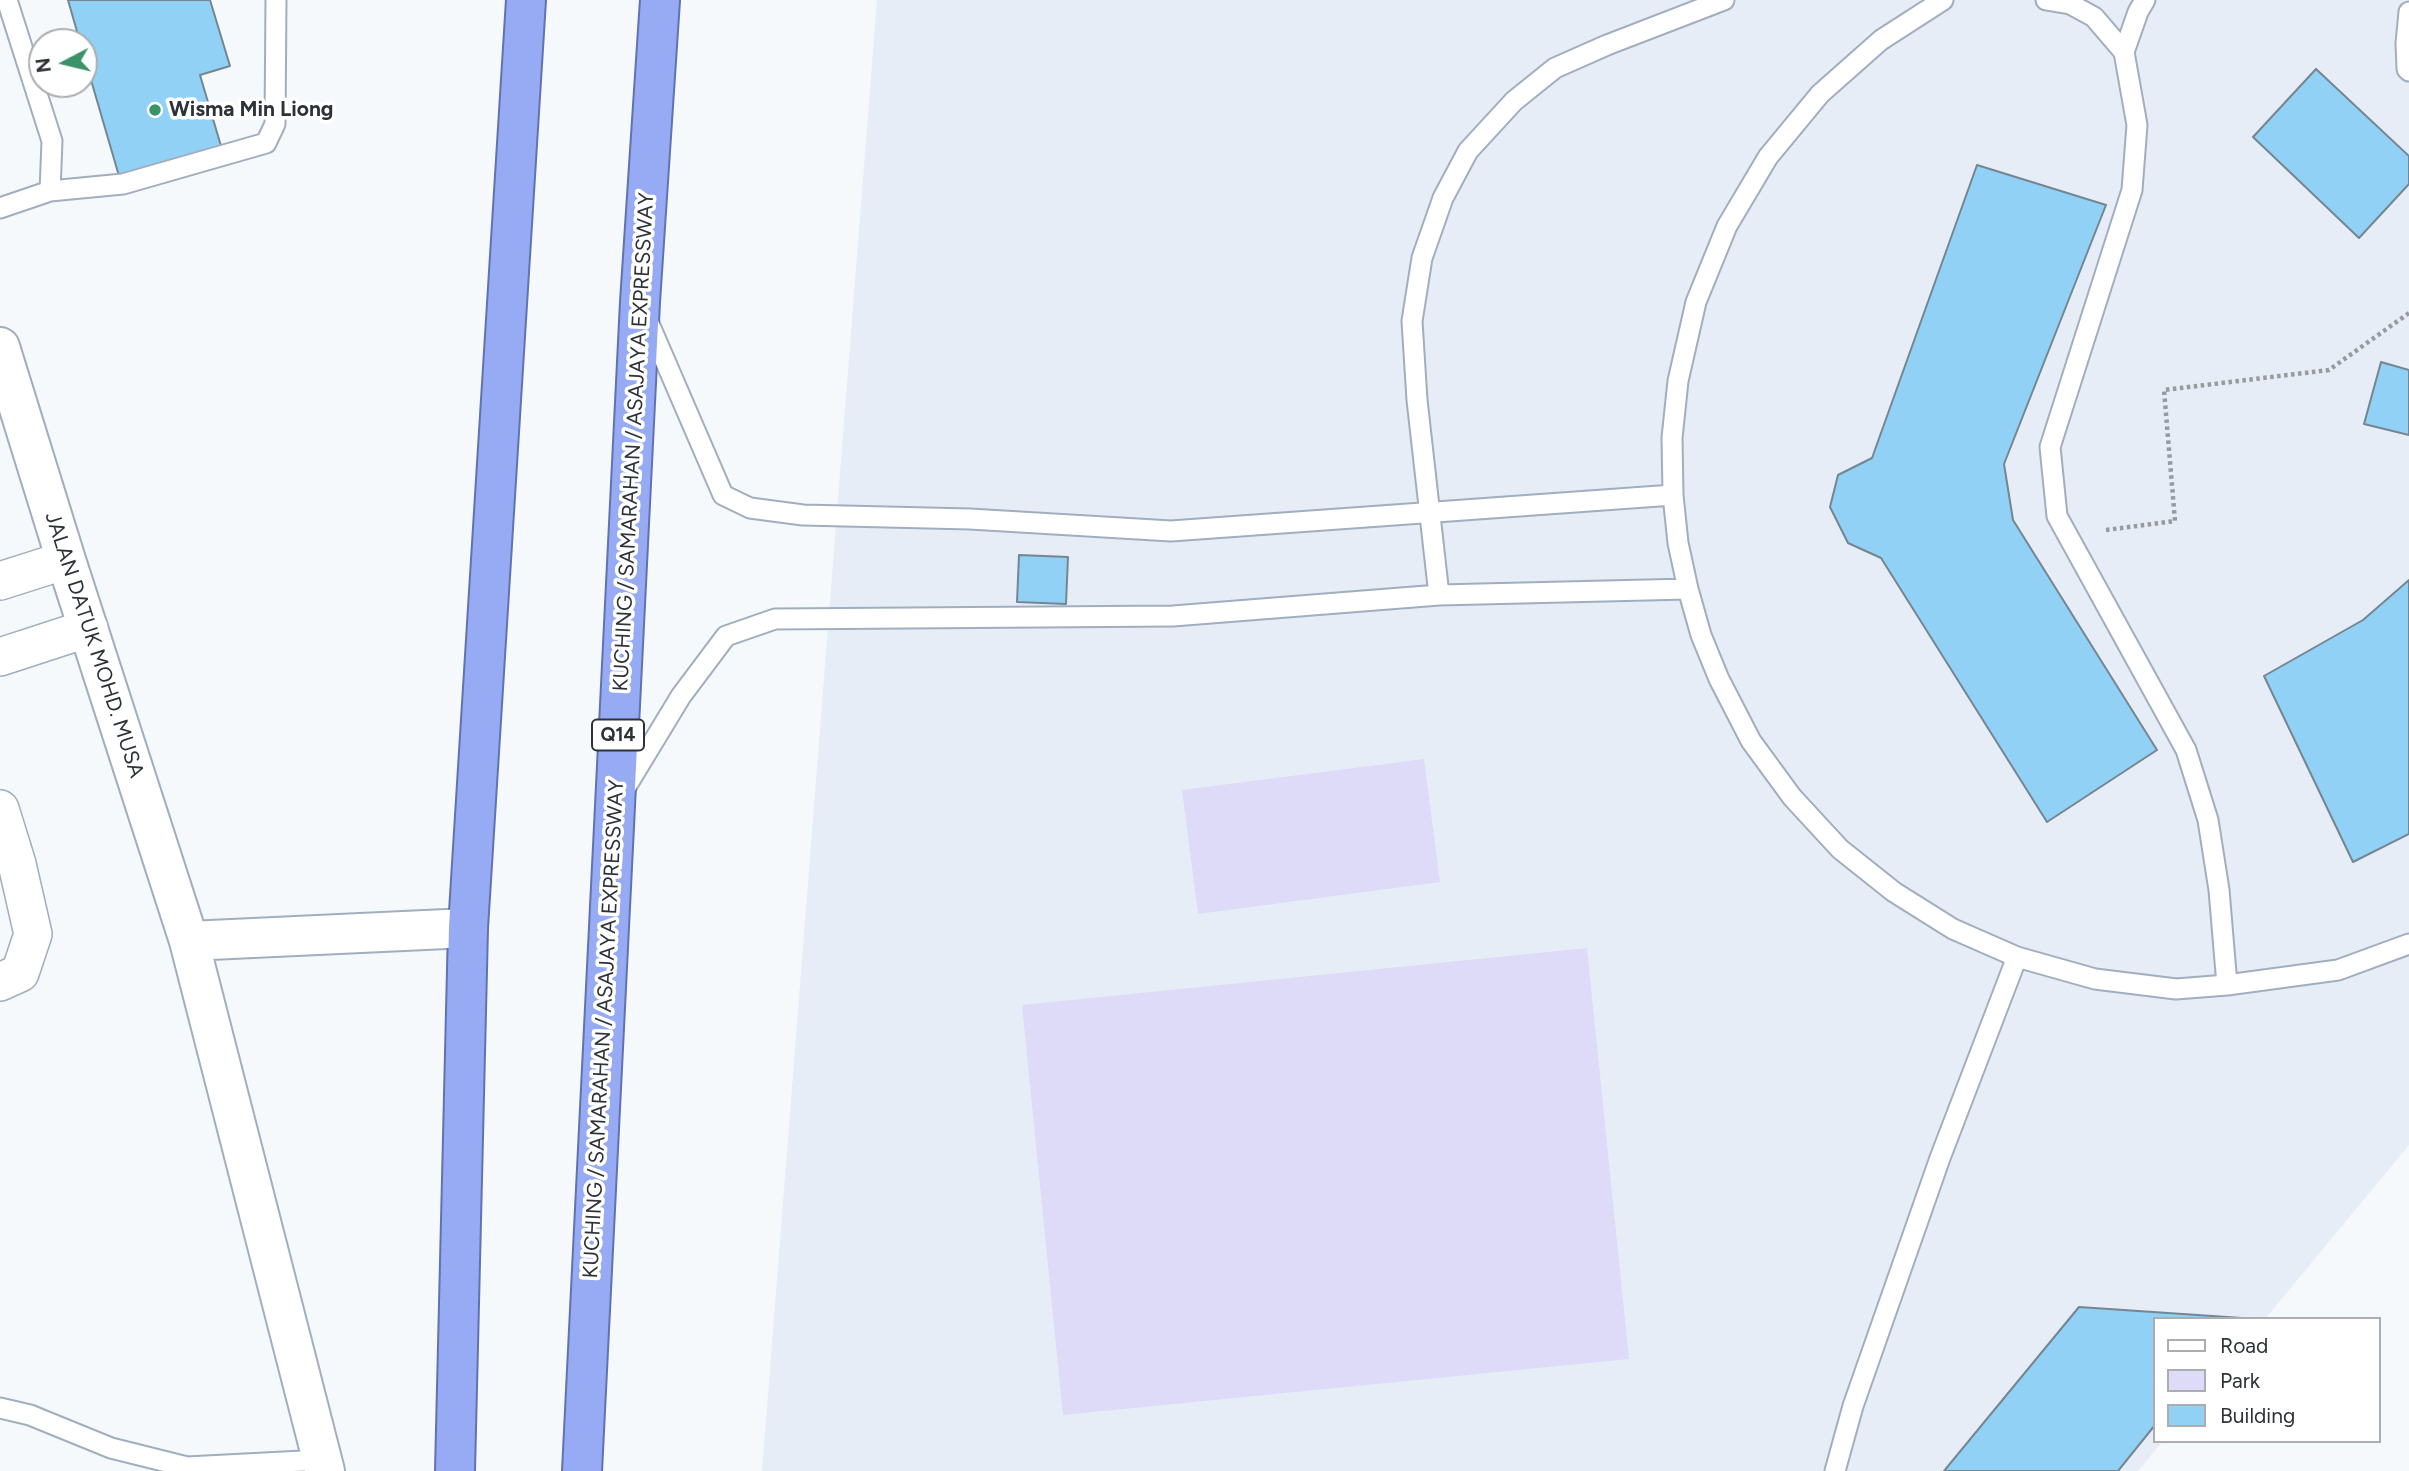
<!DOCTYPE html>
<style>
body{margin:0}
#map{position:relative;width:2409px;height:1471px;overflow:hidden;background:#f6f9fc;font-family:Figtree,sans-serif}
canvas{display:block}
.legend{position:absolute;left:2153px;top:1317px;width:228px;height:126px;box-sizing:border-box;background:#fff;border:2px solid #abadb0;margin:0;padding:9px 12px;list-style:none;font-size:21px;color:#2d3239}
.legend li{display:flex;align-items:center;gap:14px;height:35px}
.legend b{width:35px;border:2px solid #abadb0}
.north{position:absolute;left:28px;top:28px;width:70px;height:70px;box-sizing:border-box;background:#fff;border:2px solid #abadb0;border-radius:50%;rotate:263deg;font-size:19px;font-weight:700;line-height:28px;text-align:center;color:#2d3239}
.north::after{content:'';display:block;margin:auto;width:24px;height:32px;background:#3a9368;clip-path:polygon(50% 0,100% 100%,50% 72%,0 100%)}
</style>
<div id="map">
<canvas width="2409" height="1471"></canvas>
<ul class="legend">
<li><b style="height:9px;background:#fff"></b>Road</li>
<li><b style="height:19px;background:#dedbf9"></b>Park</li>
<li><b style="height:19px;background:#92d1f6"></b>Building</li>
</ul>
<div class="north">N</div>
</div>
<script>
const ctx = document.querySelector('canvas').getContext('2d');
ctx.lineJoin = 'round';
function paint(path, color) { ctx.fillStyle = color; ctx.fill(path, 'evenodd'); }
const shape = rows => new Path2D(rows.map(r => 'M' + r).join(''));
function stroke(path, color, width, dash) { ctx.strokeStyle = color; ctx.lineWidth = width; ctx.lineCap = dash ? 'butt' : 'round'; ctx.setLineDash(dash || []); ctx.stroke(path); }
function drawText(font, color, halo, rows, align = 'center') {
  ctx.font = font + ' Figtree,sans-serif'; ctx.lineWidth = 7; ctx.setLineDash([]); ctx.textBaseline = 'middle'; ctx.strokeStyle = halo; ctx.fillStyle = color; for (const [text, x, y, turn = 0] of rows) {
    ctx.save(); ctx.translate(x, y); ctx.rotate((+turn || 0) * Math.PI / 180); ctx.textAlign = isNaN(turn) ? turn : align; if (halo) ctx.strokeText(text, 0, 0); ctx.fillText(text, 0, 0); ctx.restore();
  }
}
paint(shape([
 [877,0,2409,0,2409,1145,2265,1319,2155,1319,2155,1441,2163,1441,2138,1471,762,1471]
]), '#e6edf7');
paint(shape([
 [1424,759,1440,882,1198,914,1182,790],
 [1587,948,1629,1359,1063,1415,1022,1005]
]), '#dedbf9');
const building = shape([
 [68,0,210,0,230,66,200,75,221,146,119,176,84,56,84,42,80,42,68,0],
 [2316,69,2409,156,2409,184,2359,238,2253,137,2316,69],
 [1977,165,2106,205,2004,464,2013,520,2157,750,2047,822,1881,558,1848,543,1830,507,1838,475,1872,458,1977,165],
 [2381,362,2409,370,2409,435,2364,424,2381,362],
 [1019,555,1068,557,1066,604,1017,602,1019,555],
 [2409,580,2409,834,2353,862,2264,676,2363,620,2409,580],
 [2079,1307,2242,1318,2155,1319,2155,1425,2118,1471,1944,1471,2079,1307]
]);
paint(building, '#92d1f6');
stroke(building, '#748691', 2);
const service = shape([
 [1943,0,1881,40,1820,94,1768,157,1727,226,1696,302,1678,381,1672,438,1673,495,1678,543,1688,589,1701,635,1719,679,1751,741,1792,797,1840,849,1894,892,1953,929,2017,957,2095,979,2176,989,2227,985,2338,970,2409,944],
 [2046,0,2070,4,2094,17,2124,52,2137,125,2132,190,2050,447,2057,516,2186,750,2208,820,2219,890,2227,985],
 [2409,12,2406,43,2407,69,2409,71],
 [2124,52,2138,12,2145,0],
 [50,191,123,184,266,143,275,124,276,0],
 [0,208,50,191,52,141,7,0],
 [647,319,723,495,750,508,803,515,970,519,1171,531,1673,495],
 [1439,595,1417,400,1412,321,1422,258,1443,198,1468,151,1514,101,1555,68,1607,45,1724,0],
 [624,790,681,696,726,636,775,619,1173,616,1439,595,1688,589],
 [0,1408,30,1415,111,1448,187,1467,322,1460],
 [1835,1471,1853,1406,1940,1158,2017,957]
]);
const minor = shape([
 [0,581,66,560],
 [0,657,89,628],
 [0,809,17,864,33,934,20,973,0,982]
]);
const tertiary = shape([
 [0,347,66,560,189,941,325,1471],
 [189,941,468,928]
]);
const trunk = shape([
 [455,1471,468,928,526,0],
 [582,1471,640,302,660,0]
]);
stroke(service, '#a1aebe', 23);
stroke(minor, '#a1aebe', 40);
stroke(tertiary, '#a1aebe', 42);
stroke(trunk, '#6172b1', 42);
stroke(shape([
 [2106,530,2175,521,2164,390,2329,370,2409,313]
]), '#979a9f', 4.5, [3.5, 3.5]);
stroke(service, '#fff', 19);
stroke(minor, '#fff', 37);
stroke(tertiary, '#fff', 38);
stroke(trunk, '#97aaf4', 38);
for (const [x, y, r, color] of [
 [155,110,7,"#3a9368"]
]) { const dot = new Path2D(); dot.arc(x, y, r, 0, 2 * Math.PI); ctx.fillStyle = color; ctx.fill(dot); stroke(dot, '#fff', 2.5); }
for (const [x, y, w] of [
 [618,735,52]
]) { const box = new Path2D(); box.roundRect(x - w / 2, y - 15.5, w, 31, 5); ctx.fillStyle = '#fff'; ctx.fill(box); stroke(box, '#2d3239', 2); }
drawText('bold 19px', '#2d3239', null, [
 ["Q14",618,735]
]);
drawText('bold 21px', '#2d3239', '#fff', [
 ["Wisma Min Liong",169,110]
], 'left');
drawText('21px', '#2d3239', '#fff', [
 ["KUCHING / SAMARAHAN / ASAJAYA EXPRESSWAY",634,442,-87],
 ["JALAN DATUK MOHD. MUSA",94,645,72],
 ["KUCHING / SAMARAHAN / ASAJAYA EXPRESSWAY",604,1029,-87]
]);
</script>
